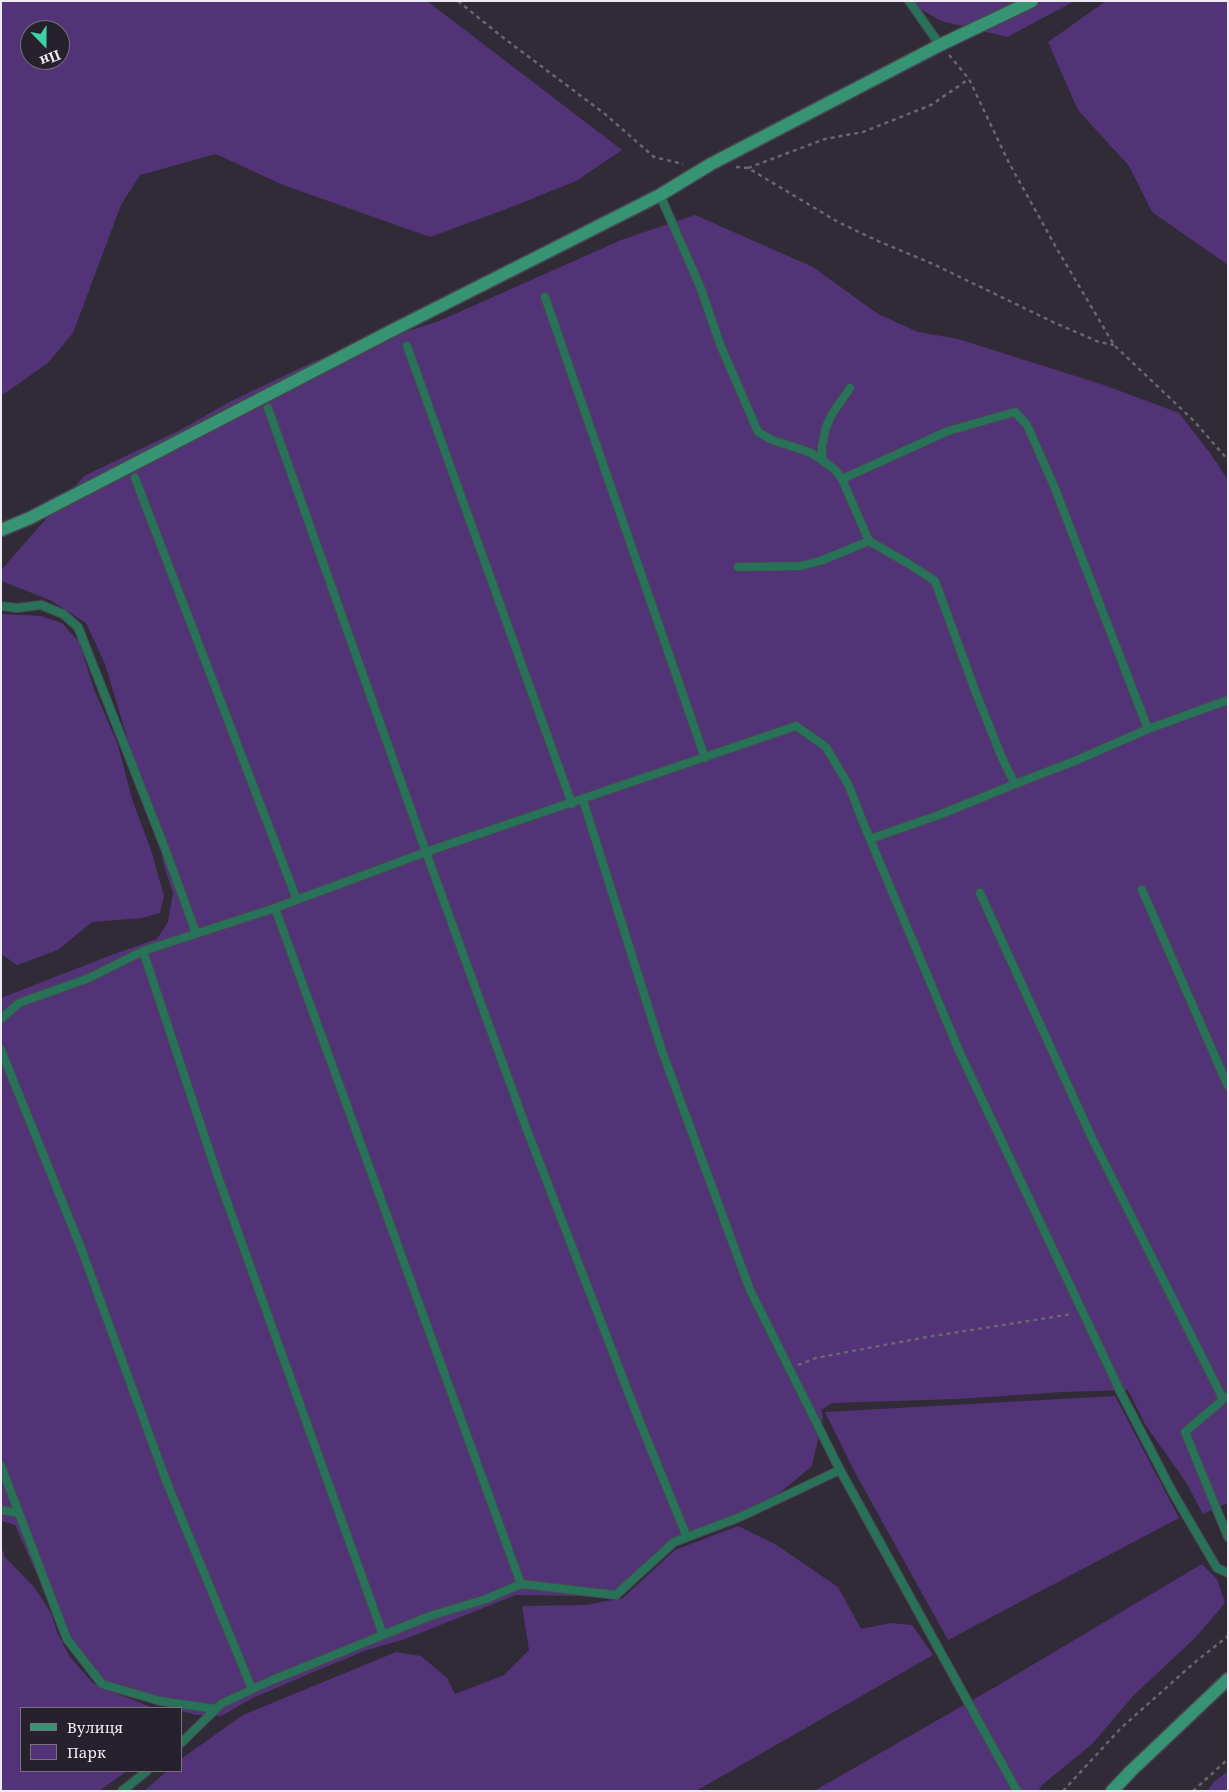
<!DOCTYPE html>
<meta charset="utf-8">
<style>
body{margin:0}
#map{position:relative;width:1229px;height:1792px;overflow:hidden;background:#302b36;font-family:"Noto Serif",serif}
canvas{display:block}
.frame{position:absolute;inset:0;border:2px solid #edeaf2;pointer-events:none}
.legend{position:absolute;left:20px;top:1707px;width:162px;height:65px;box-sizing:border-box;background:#26212c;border:1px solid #76717b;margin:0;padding:6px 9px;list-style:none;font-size:15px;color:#edeaf2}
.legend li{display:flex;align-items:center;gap:10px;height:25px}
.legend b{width:25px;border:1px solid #76717b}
.north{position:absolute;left:20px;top:20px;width:50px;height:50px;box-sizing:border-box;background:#26212c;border:1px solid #76717b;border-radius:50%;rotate:158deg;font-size:14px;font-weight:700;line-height:20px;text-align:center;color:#edeaf2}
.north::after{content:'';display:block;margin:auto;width:18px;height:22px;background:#3cd4a4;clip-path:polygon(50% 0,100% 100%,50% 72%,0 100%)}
</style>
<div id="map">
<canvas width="1229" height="1792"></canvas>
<div class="frame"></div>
<ul class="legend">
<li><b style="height:6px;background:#369474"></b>Вулиця</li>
<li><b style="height:14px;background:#533377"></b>Парк</li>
</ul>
<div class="north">Пн</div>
</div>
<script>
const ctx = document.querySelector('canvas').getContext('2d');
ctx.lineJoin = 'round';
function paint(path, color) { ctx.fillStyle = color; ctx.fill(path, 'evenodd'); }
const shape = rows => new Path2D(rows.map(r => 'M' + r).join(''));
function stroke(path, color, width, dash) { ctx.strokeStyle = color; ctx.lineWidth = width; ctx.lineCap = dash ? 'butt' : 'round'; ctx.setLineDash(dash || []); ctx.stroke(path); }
paint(shape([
 [1,1,427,1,622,150,576,181,504,210,430,237,283,185,216,154,140,175,121,205,73,333,48,363,1,396],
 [30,30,60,30,60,60,30,60],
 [906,1,1075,1,1007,37,941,21],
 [1106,1,1228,1,1228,265,1152,212,1129,166,1078,110,1048,42],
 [695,215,813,267,878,314,918,332,958,339,1104,385,1179,413,1210,453,1228,480,1228,1503,1203,1514,1186,1482,1146,1426,1128,1390,1063,1392,958,1399,832,1403,821,1410,823,1417,812,1466,753,1515,675,1547,619,1597,603,1598,581,1596,516,1595,405,1639,367,1650,311,1673,253,1698,221,1716,197,1715,181,1711,181,1708,171,1708,103,1686,58,1622,15,1525,1,1521,1,998,114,954,157,939,168,922,173,893,163,862,156,817,132,754,105,664,86,623,50,600,1,581,1,570,84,476,182,429,231,401,315,361,439,321,621,240],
 [1,614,41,616,62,623,79,642,94,689,118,745,132,799,152,853,164,896,160,913,142,918,92,922,58,950,17,965,1,954],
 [1115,1396,1179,1518,948,1640,853,1469,825,1412],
 [738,1526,775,1544,838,1587,861,1629,890,1623,912,1625,933,1655,696,1791,144,1791,167,1771,181,1771,181,1759,243,1715,396,1652,421,1656,447,1678,455,1694,504,1675,529,1650,522,1606,586,1605,623,1598,675,1550],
 [1,1546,5,1557,35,1588,51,1613,57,1632,70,1657,92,1682,102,1688,154,1708,21,1708,21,1771,127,1771,99,1791,1,1791],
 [1202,1564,1217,1579,1225,1603,1195,1638,1134,1695,1092,1744,1042,1785,1038,1791,814,1791,997,1686],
 [1228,1771,1228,1791,1207,1791,1215,1781]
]), '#533377');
const lane = shape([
 [909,1,940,45],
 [660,195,701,289,720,344,758,432,772,440,809,452,822,460,835,470,842,479,869,541],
 [545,297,705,758],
 [407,346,572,804],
 [268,408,426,852,527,1130,639,1420,687,1537],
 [822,460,822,446,826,427,832,414,850,388],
 [135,478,297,900],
 [842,479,948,431,1015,412,1027,425,1054,486,1148,729],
 [738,567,801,566,823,560,869,541,909,564,935,581,976,693,1002,758,1015,784,1075,761,1148,729,1228,700],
 [1,606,17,608,41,605,63,614,78,627,166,851,196,933],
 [583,800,662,1051,750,1290,840,1470],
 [870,839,939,815,1015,784],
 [1142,890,1228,1086],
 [980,893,1092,1138,1223,1399],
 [275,908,521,1584],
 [143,951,217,1174,383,1635],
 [1,1019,19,1003,89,978,143,951,275,908,426,852,796,726,826,747,849,786,864,825,960,1053,1122,1395,1173,1493,1217,1568,1228,1573],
 [1,1050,81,1248,167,1483,252,1689],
 [1226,1397,1185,1432,1228,1537],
 [1,1466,67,1639,102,1684,160,1701,216,1709],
 [1,1510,18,1513],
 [181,1743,221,1704,270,1681,430,1616,486,1599,521,1584,616,1595,674,1542,740,1517,840,1470,1017,1791],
 [122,1791,147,1771]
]);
const secondary = shape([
 [1,530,30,518,395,329,660,195,711,164,940,45,1032,1],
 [1112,1791,1131,1771,1228,1679]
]);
stroke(lane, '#4a4650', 10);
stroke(secondary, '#4a4650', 15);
stroke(shape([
 [458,1,501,36,605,114,654,157,683,164],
 [949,55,969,79,1009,163,1057,249,1114,345,1194,421,1228,460],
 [736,167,748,168,838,222,878,241,933,264,1055,323,1099,342,1114,345],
 [748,168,825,139,863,132,931,105,969,79],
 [798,1365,816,1358,921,1338,1072,1314],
 [1063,1791,1121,1728,1194,1663,1228,1636],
 [1193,1791,1228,1759]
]), '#6a6670', 2.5, [4, 4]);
stroke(lane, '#287259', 8);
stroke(secondary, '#369474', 12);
</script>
